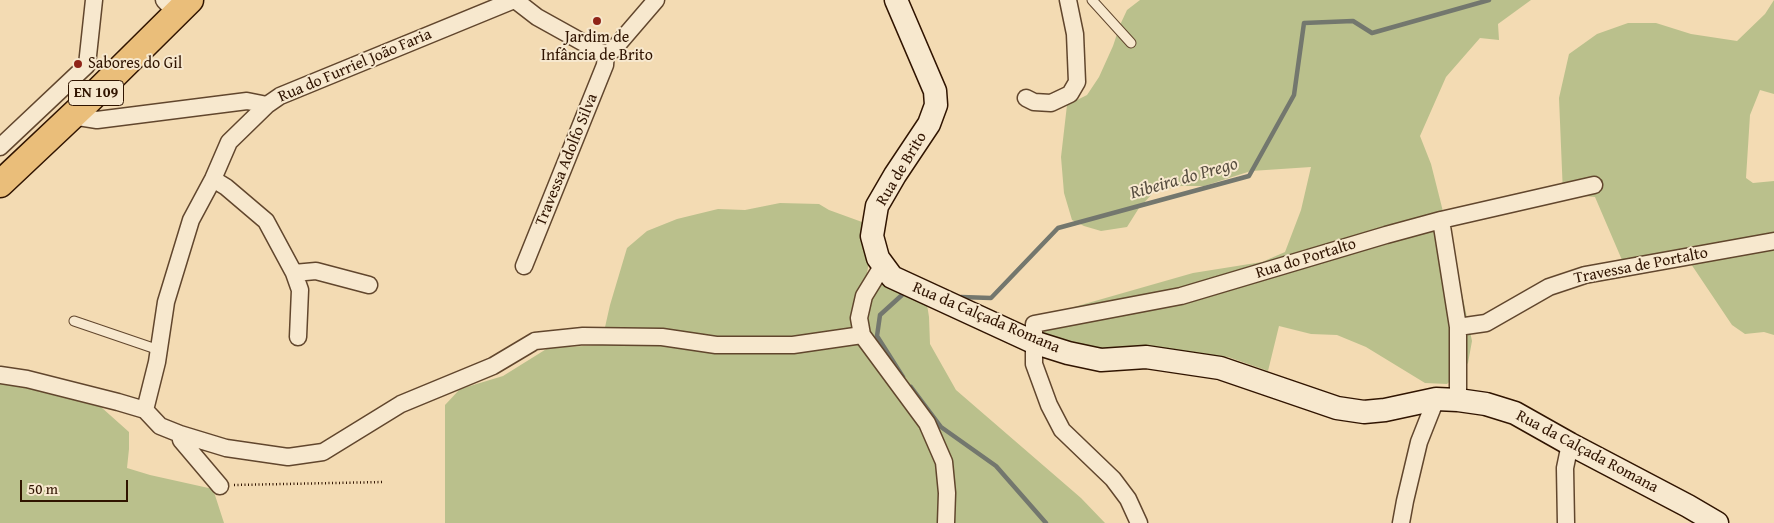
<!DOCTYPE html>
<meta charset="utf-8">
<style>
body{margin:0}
#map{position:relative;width:1774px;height:523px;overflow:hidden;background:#f3dbb3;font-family:"Gentium Book Plus",serif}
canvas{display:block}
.scale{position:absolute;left:20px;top:480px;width:108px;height:22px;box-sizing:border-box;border:2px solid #301400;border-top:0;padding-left:6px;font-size:15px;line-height:18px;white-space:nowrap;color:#301400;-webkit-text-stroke:4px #f7e8ce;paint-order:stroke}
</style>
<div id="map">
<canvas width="1774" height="523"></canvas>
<div class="scale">50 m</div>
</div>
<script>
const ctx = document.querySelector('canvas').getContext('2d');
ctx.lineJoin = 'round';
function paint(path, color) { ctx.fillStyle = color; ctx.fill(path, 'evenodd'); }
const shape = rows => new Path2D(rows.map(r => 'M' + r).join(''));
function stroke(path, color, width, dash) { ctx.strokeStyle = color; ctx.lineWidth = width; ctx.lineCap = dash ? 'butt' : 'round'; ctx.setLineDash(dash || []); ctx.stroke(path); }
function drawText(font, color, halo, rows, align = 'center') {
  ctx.font = font + ' "Gentium Book Plus",serif'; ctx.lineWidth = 4; ctx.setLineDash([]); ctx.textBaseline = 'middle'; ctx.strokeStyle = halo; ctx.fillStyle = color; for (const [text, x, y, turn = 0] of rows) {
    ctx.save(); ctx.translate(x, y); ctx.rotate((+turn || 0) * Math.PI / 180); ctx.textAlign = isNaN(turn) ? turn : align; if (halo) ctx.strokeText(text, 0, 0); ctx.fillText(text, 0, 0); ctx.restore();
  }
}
paint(shape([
 [1140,0,1531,0,1498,24,1499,40,1480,38,1446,77,1420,136,1431,164,1453,251,1472,341,1468,363,1447,384,1425,383,1366,347,1337,335,1311,334,1279,326,1268,371,1228,357,1095,350,1045,334,1040,325,1047,319,1074,307,1193,273,1262,262,1285,252,1301,210,1311,167,1251,171,1204,186,1181,186,1154,192,1139,208,1127,227,1101,231,1084,226,1072,220,1064,193,1061,157,1067,105,1087,95,1099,77,1113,46,1120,25,1127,10],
 [1774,0,1774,94,1760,90,1750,115,1746,178,1753,183,1774,181,1774,335,1764,332,1745,334,1732,325,1691,264,1628,274,1595,197,1563,194,1559,98,1569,54,1597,34,1628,23,1656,23,1691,34,1737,41,1765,14],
 [780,203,819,204,829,210,862,222,875,231,867,273,877,284,890,286,926,298,929,317,930,344,956,390,1081,498,1105,523,445,523,445,405,460,389,503,376,548,348,601,345,610,305,627,248,647,231,677,219,718,209,745,210],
 [0,383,11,384,101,407,129,432,129,449,127,468,150,475,213,489,224,523,0,523]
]), '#bac08c');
stroke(shape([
 [902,295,880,315,877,336,903,377],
 [961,297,991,298,1058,228,1249,176,1294,95,1304,23,1353,21,1372,33,1489,0],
 [911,387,941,427,996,466,1046,523]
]), '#73776e', 4.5);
const lane = shape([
 [1092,0,1131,43],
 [74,321,159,350]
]);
const street = shape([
 [164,0,177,14],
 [515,0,537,17,600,52,606,53,613,50,656,0],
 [1026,98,1034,102,1051,103,1070,94,1077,82,1075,34,1068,0],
 [72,116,97,120,247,101,267,105],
 [0,147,87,65,94,0],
 [213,179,226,187,266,221,294,273,300,290,298,337],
 [1441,220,1458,327,1458,400],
 [883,265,864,296,859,318,862,335,927,423,944,462,947,493,946,523],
 [524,266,605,65,606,53],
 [294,273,316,271,369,285],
 [1458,327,1486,323,1549,287,1585,275,1774,241],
 [0,375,27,379,118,402,145,410,160,426,180,434,226,448,288,457,323,452,401,404,493,366,535,341,583,336,662,337,716,345,793,345,862,335],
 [145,410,157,362,166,302,191,220,213,179,229,142,267,105,280,96,514,0],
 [180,434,181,440,220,486],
 [1139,523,1128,499,1113,479,1062,430,1049,405,1034,364,1034,324,1181,296,1386,235,1441,220,1594,185],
 [1401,523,1405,501,1419,442,1436,399],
 [1566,523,1565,468,1570,444]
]);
const secondary = shape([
 [896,0,935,91,936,105,929,124,895,175,877,206,872,236,878,258,892,277,1033,342,1068,353,1101,360,1146,357,1220,368,1337,408,1364,412,1385,410,1436,399,1458,400,1486,404,1515,413,1570,444,1688,506,1717,523]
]);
const primary = shape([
 [0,184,88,101,190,0]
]);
stroke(lane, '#61462d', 11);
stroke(street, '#61462d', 19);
stroke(secondary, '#301400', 25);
stroke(primary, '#301400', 29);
stroke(shape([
 [234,485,384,482]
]), '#301400', 2.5, [1, 2.5]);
stroke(lane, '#f7e8ce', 9);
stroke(street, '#f7e8ce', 16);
stroke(secondary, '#f7e8ce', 22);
stroke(primary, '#eabe7a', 26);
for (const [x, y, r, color] of [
 [597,21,5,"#8f2418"],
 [78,64,5,"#8f2418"]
]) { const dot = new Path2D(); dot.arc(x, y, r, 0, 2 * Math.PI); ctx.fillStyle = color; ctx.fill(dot); stroke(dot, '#f7e8ce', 2); }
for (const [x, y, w] of [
 [96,93,55]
]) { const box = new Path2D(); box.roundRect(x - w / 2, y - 12.5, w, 25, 4); ctx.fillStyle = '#f7e8ce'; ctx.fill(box); stroke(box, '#301400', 1); }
drawText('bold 15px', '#301400', null, [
 ["EN 109",96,93]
]);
drawText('16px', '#301400', '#f7e8ce', [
 ["Jardim de",597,38],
 ["Infância de Brito",597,56],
 ["Sabores do Gil",88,64,"left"]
]);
drawText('16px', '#301400', '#f7e8ce', [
 ["Rua do Furriel João Faria",355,66,-23],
 ["Travessa Adolfo Silva",567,160,-68],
 ["Rua de Brito",902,169,-59],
 ["Rua do Portalto",1306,259,-17],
 ["Travessa de Portalto",1641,266,-11],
 ["Rua da Calçada Romana",986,318,23],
 ["Rua da Calçada Romana",1587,452,28]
]);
drawText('italic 18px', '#574e40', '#f7e8ce', [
 ["Ribeira do Prego",1184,179,-16]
]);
</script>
